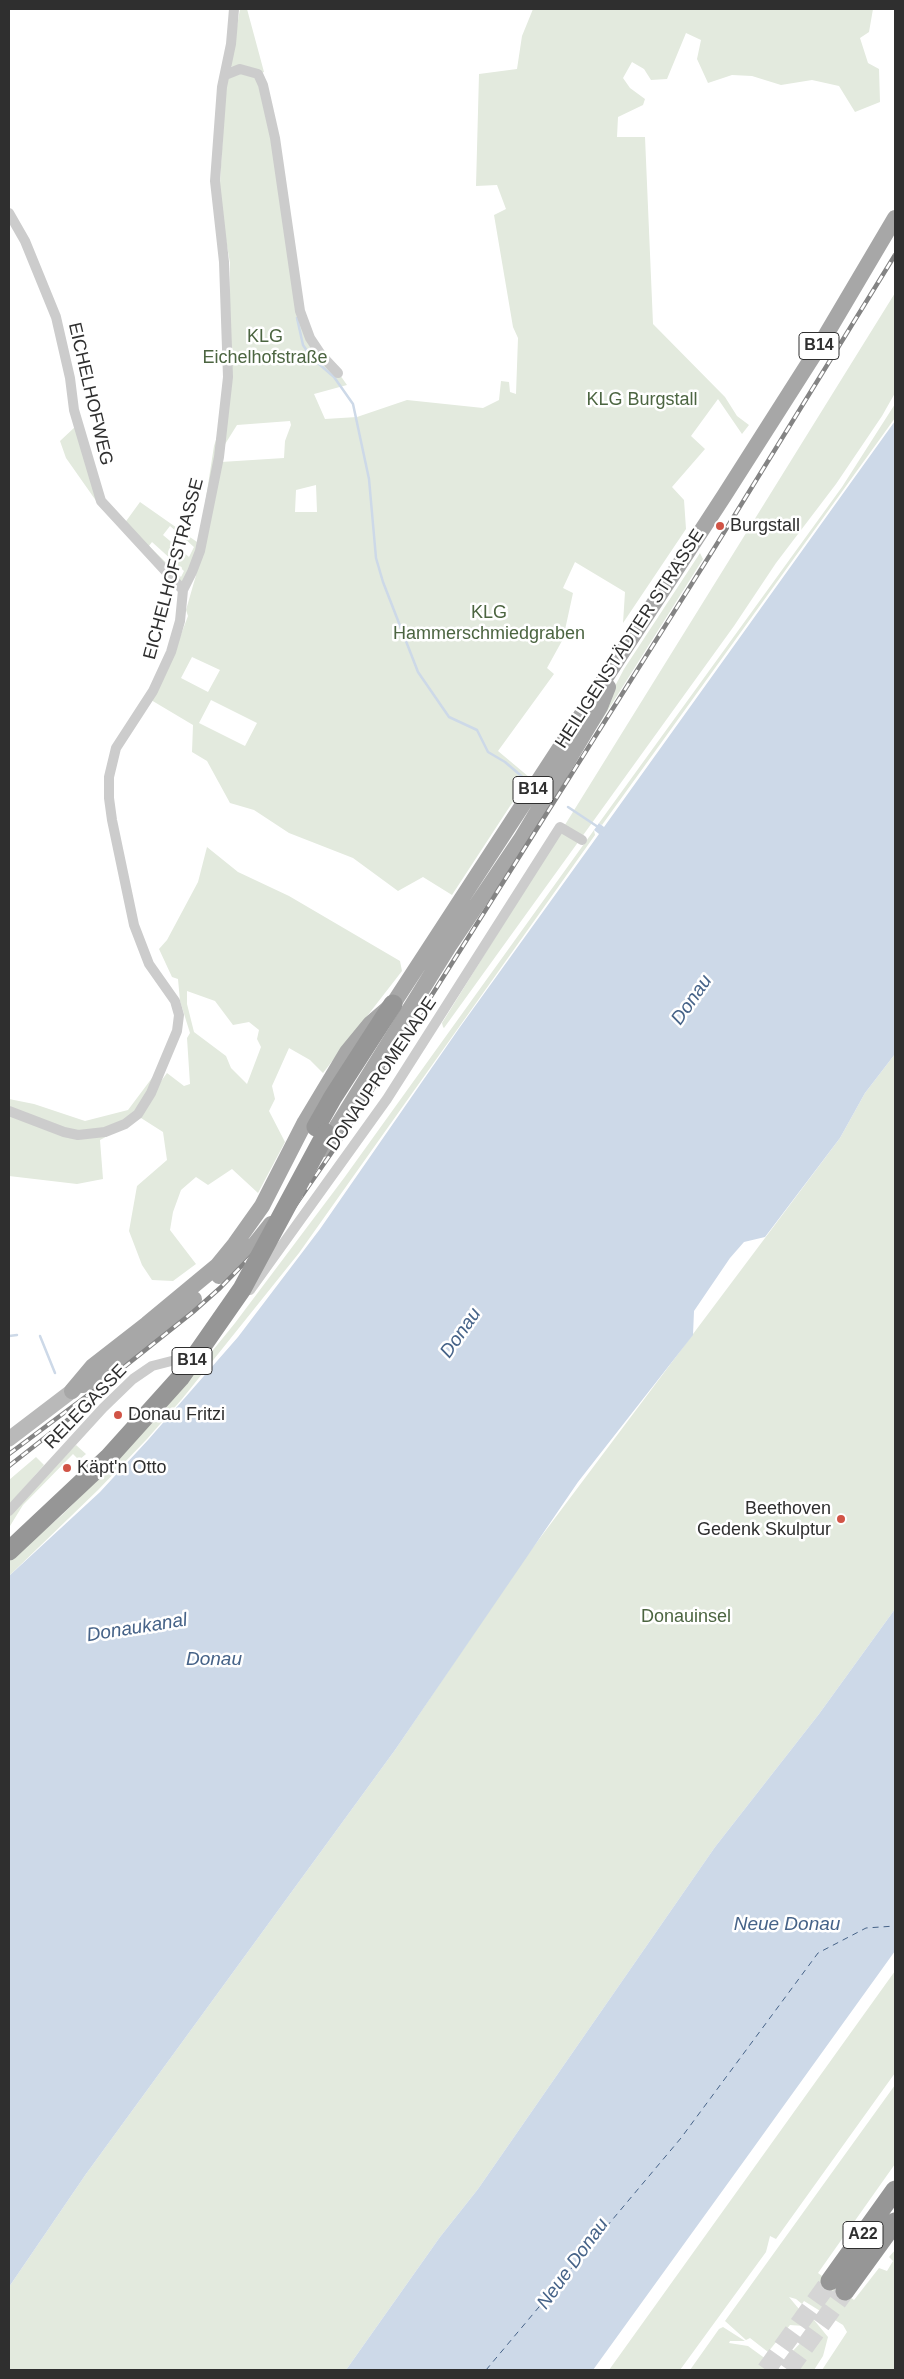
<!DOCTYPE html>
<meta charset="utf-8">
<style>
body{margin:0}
#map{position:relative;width:904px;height:2379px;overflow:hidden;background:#fff;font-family:Arial,sans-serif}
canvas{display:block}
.frame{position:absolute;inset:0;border:10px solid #2f2f2f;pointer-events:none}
</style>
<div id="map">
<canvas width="904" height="2379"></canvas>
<div class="frame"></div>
</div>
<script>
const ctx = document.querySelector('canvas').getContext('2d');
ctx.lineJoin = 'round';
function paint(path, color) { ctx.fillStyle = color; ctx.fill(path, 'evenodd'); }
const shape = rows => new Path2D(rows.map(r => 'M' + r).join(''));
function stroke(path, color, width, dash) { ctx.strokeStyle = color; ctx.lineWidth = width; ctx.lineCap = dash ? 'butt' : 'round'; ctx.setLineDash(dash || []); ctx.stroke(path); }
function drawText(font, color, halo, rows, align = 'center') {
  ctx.font = font + ' Arial,sans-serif'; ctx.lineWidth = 5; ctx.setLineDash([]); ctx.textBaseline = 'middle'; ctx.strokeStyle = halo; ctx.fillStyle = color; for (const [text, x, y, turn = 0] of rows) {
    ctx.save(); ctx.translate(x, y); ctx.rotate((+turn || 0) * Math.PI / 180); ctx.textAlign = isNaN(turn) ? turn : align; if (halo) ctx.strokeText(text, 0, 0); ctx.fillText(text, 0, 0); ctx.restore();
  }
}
paint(shape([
 [240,9,247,9,264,72,258,74,263,85,304,324,347,385,314,394,325,419,357,417,407,400,483,408,499,400,501,381,509,382,510,392,516,394,518,338,513,327,494,215,506,209,497,185,476,186,479,74,517,69,522,36,533,9,873,9,869,32,860,38,868,63,879,69,880,102,855,112,839,86,812,80,781,85,752,76,732,75,708,83,697,59,701,40,686,33,667,79,651,80,644,69,632,62,623,78,630,88,645,99,643,105,618,117,617,137,645,137,653,324,725,397,737,416,749,425,742,434,718,399,691,436,705,449,672,487,684,500,686,529,623,623,625,592,575,562,563,588,573,593,563,639,547,668,554,674,498,751,529,777,452,895,423,877,398,891,353,858,289,833,254,810,230,803,207,761,192,752,193,725,151,700,167,671,188,616,186,610,203,551,203,517,214,446,228,403,230,263,219,200,226,81,239,69,230,66],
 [290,421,291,425,285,441,284,458,221,462,222,449,237,425],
 [316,485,317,512,295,512,296,490],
 [192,657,220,670,208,692,181,678],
 [211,700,257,723,245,746,199,723],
 [895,293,895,393,882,416,836,484,776,563,734,626,444,1028,443,1027,442,1023],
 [895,404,895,418,602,825,599,823,842,487],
 [76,426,99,505,66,458,60,441],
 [140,502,197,542,195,557,183,581,178,581,124,524],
 [170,526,194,547,189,557,163,535],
 [152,542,184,571,181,577,149,546],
 [700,553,703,559,598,726,595,724,624,669],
 [594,830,595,835,299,1253,182,1399,147,1439,98,1490,9,1576,9,1561,62,1515,122,1455,179,1392,235,1323,344,1178],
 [207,847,238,872,289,896,400,961,402,971,323,1073,310,1060,289,1048,272,1086,275,1099,269,1111,285,1142,258,1193,232,1169,208,1185,196,1177,181,1190,173,1212,170,1230,196,1264,173,1281,152,1280,142,1265,129,1231,137,1186,167,1160,163,1132,141,1118,100,1140,103,1179,77,1184,9,1176,9,1099,34,1104,85,1121,128,1110,152,1078,156,1088,167,1073,184,1086,190,1084,187,1038,190,1033,180,1001,178,979,172,977,159,949,167,940,198,882],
 [187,991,215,1001,233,1025,249,1022,259,1030,257,1039,261,1047,247,1084,231,1068,226,1056,194,1032,187,1004],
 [895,1054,895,1609,819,1714,715,1847,478,2189,440,2237,346,2370,9,2370,9,2287,86,2174,395,1750,525,1558,840,1138,865,1093],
 [76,1445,86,1454,79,1460,73,1454,23,1505,10,1526,10,1515,54,1466],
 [36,1457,44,1465,9,1505,9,1480],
 [895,1971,895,2073,776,2239,770,2236,766,2252,680,2370,609,2370],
 [895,2085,895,2164,818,2273,854,2300,879,2268,887,2271,893,2261,889,2257,895,2250,895,2370,822,2370,847,2332,843,2325,804,2301,802,2304,796,2299,789,2297,799,2309,814,2320,828,2337,823,2356,814,2370,793,2370,786,2364,788,2356,809,2334,804,2326,790,2325,768,2352,750,2338,746,2340,725,2321],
 [723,2327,745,2341,730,2341,729,2343,748,2346,781,2370,690,2370,719,2329]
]), '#e3eade');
paint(shape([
 [895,421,895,1054,865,1093,840,1138,765,1237,744,1242,730,1258,694,1311,693,1335,578,1482,395,1750,86,2174,9,2287,9,1576,100,1492,148,1440,238,1337,320,1229,460,1027,599,834,594,830,599,823,604,827],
 [895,1609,895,1951,749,2154,593,2370,346,2370,440,2237,478,2189,715,1847,819,1714]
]), '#cdd9e8');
stroke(shape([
 [297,318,303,345,311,357,334,377,353,404,369,479,376,558,383,582,418,672,449,717,477,730,488,752,505,762,526,780],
 [568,807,598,827],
 [9,1336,17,1335],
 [40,1336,55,1373]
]), '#cdd9e8', 2.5);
stroke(shape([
 [486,2370,681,2138,818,1953,866,1928,895,1926]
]), '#466388', 1, [6, 5]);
stroke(shape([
 [766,2370,830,2281],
 [788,2370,845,2291]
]), '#d5d5d5', 19, [19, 9]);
stroke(shape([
 [225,75,240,69,258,74,263,85,275,138,300,311,310,338,322,356,338,373],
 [9,213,25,241,56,317,70,378,74,410,101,501,183,590],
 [9,1111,64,1132,78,1135,105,1132,125,1124,138,1114,151,1093,177,1031,179,1015,175,1001,149,964,134,925,112,820,109,798,109,777,116,748,153,691,171,652,180,621,183,590,192,572,200,551,219,457,228,377,224,262,215,181,222,87,231,44,234,9],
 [250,1290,387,1099,560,827,582,840],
 [9,1511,103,1408,133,1379,152,1366,195,1355]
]), '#ccc', 10);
stroke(shape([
 [9,1439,72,1391]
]), '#b9b9b9', 15);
stroke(shape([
 [323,1149,449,946,521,839,600,707,608,687],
 [219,1276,255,1244,271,1224],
 [83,1385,99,1376,167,1323,194,1299],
 [72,1391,93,1366,147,1324,217,1266,235,1244,262,1206,305,1122,347,1052,370,1024,393,1004,724,496,817,350,895,218]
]), '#a7a7a7', 16);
stroke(shape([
 [316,1127,333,1097,393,1004],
 [830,2281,895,2190],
 [845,2291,895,2222]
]), '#969696', 19);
const rail = shape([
 [9,1454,104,1383,193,1312,220,1288,271,1236,294,1207,339,1142,715,547,895,255],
 [9,1466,75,1414]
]);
stroke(rail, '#848484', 4.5);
stroke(rail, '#fff', 2.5, [8]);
stroke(shape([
 [9,1551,108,1458,180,1378,242,1289,326,1133]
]), '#969696', 19);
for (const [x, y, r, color] of [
 [720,526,5,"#d15446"],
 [118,1415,5,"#d15446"],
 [67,1468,5,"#d15446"],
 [841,1519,5,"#d15446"]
]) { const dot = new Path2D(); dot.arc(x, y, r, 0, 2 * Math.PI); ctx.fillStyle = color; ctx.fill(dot); stroke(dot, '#fff', 2); }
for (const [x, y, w] of [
 [819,346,40],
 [533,790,40],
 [192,1361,40],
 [863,2235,40]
]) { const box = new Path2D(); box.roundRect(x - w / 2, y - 13.5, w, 27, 4); ctx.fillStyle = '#fff'; ctx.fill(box); stroke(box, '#2f2f2f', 1); }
drawText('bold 16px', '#2f2f2f', null, [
 ["B14",819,346],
 ["B14",533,790],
 ["B14",192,1361],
 ["A22",863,2235]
]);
drawText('18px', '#4c6541', '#fff', [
 ["KLG",265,337],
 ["Eichelhofstraße",265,358],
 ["KLG Burgstall",642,400],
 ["KLG",489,613],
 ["Hammerschmiedgraben",489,634],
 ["Donauinsel",686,1617]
]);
drawText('18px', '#2f2f2f', '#fff', [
 ["EICHELHOFWEG",90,394,77],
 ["EICHELHOFSTRASSE",174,569,-75],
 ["HEILIGENSTÄDTER STRASSE",630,639,-57],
 ["DONAUPROMENADE",382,1074,-56],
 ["RELEGASSE",86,1407,-46]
]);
drawText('18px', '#2f2f2f', '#fff', [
 ["Burgstall",730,526],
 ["Donau Fritzi",128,1415],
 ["Käpt'n Otto",77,1468],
 ["Beethoven",831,1509,"right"],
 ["Gedenk Skulptur",831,1530,"right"]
], 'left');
drawText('italic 19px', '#466388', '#fff', [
 ["Donau",692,1000,-55],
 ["Donau",461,1333,-55],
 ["Donaukanal",137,1628,-9],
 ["Donau",214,1660],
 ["Neue Donau",787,1925],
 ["Neue Donau",573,2264,-54]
]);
</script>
